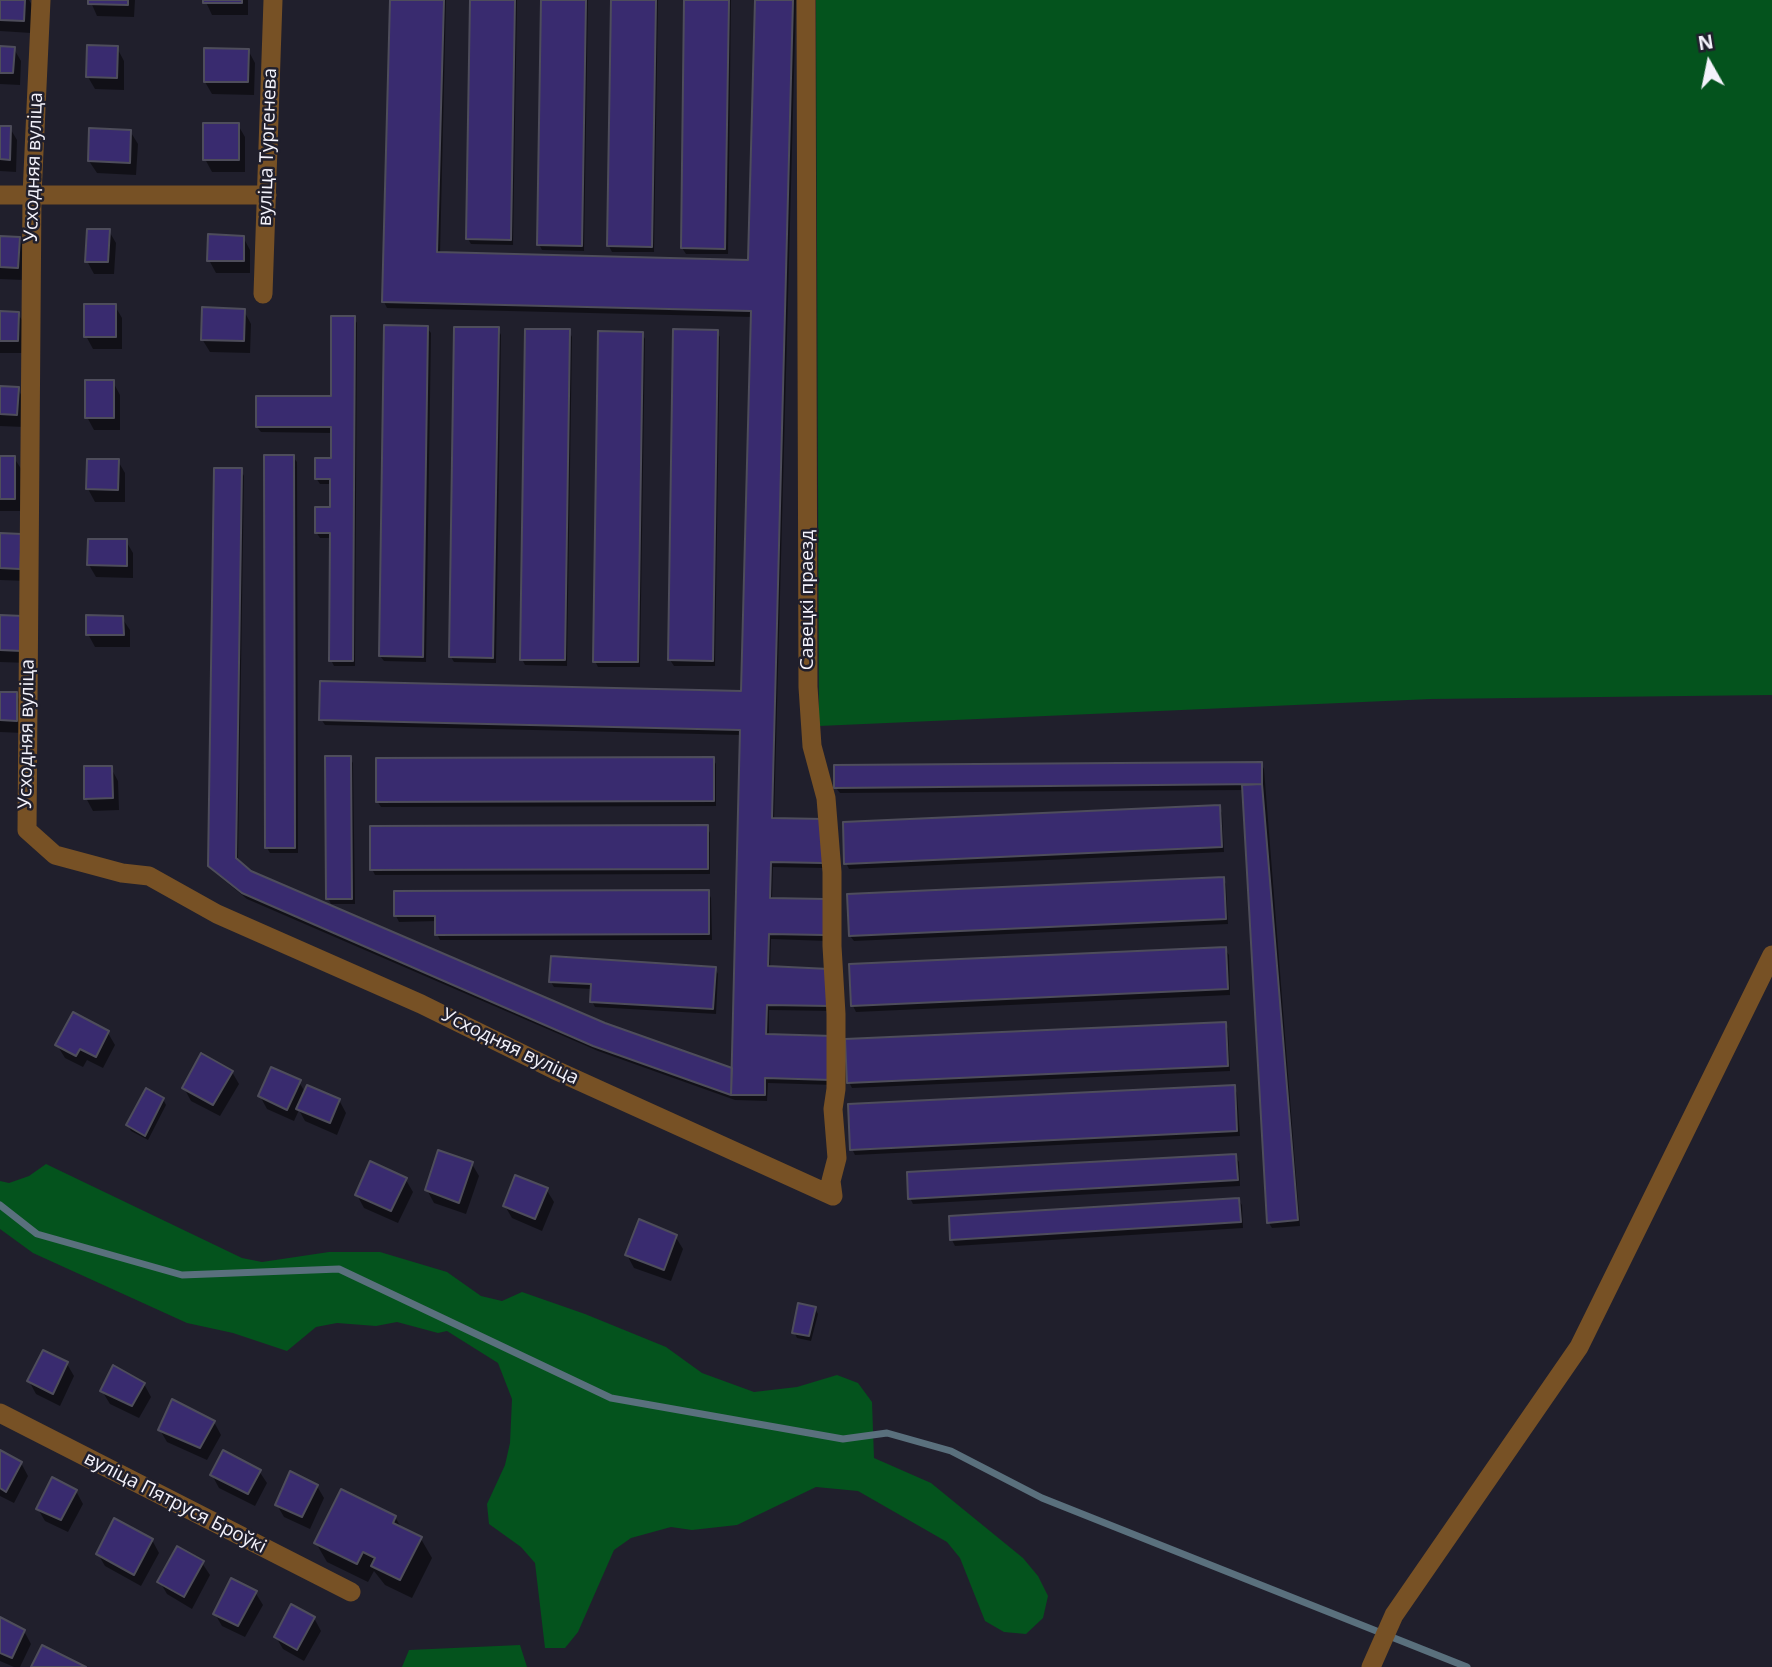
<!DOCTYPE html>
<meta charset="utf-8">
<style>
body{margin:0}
#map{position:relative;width:1772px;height:1667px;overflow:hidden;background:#201f2c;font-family:"Open Sans",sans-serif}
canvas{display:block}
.north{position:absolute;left:1674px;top:28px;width:70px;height:70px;-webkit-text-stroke:5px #201f2c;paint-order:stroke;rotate:351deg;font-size:19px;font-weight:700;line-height:28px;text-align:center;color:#f3f2fb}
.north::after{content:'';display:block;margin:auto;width:24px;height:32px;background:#f3f2fb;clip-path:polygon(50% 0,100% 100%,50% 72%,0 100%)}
</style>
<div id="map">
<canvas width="1772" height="1667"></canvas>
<div class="north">N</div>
</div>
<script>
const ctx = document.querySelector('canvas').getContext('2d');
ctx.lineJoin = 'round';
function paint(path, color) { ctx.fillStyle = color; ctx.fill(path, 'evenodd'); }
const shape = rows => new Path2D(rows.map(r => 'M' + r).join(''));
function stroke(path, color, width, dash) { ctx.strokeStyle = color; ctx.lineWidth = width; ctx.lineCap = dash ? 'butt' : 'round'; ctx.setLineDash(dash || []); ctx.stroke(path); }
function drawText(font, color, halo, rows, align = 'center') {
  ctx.font = font + ' "Open Sans",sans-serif'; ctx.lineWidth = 5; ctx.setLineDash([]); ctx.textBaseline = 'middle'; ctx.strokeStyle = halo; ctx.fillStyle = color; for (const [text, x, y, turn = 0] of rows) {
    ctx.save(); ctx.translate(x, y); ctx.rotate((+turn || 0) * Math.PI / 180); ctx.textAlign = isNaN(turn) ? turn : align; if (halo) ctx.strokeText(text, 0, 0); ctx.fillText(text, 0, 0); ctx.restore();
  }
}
paint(shape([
 [816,0,1772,0,1772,695,1431,699,819,726],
 [46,1164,242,1258,262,1262,329,1252,380,1252,447,1272,481,1296,502,1301,522,1292,585,1314,666,1347,702,1373,754,1392,797,1387,837,1375,858,1383,872,1402,874,1458,931,1483,1023,1558,1038,1576,1048,1596,1043,1618,1026,1634,1004,1632,985,1621,960,1558,947,1542,858,1491,816,1487,737,1525,692,1530,671,1527,631,1538,614,1550,578,1632,565,1648,545,1648,535,1563,521,1547,489,1524,487,1504,505,1465,510,1443,512,1399,498,1363,447,1331,438,1333,397,1322,376,1326,337,1323,316,1327,287,1351,233,1333,187,1323,33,1253,0,1229,0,1181,9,1183,29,1176],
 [520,1645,527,1667,402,1667,409,1650]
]), '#04531d');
paint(shape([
 [0,0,29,0,32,5,31,33,0,31],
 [90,0,135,0,134,17,97,16],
 [205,0,248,0,248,15,212,15],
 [391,0,446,0,440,254,750,262,757,0,796,0,774,820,823,821,825,868,773,867,772,899,824,901,827,941,771,939,770,968,828,970,833,1011,769,1010,769,1036,834,1085,768,1083,767,1101,735,1100,598,1051,247,899,214,872,210,866,241,470,244,476,238,862,251,873,604,1025,733,1071,742,735,325,725,321,719,743,693,753,317,387,308,384,302],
 [472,0,517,0,513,245,471,244,468,239],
 [543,0,588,0,584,251,542,250,539,244],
 [613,0,658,0,654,252,612,252,609,246],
 [686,0,731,0,728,254,686,254,682,248],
 [0,48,14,49,21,61,20,85,0,84],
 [117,48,124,61,124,90,95,89,88,77],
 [248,50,255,63,254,95,212,94,205,82],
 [238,125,245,137,245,172,212,172,205,159],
 [0,127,10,128,17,140,16,172,0,171],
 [130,131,138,144,136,175,97,173,89,161],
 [109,231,116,243,114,274,94,274,87,261],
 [243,237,250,250,250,273,216,273,209,260],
 [0,238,19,239,27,251,24,280,0,279],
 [115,306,122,318,122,349,93,349,86,336],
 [244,311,251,324,250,353,210,352,202,339],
 [0,313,18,314,26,326,24,353,0,353],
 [354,318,357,323,355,666,334,666,331,660,332,538,320,538,316,532,332,508,332,484,320,484,316,478,332,460,332,433,261,432,257,427,333,398],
 [427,328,431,333,426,662,384,661,380,656],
 [498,329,501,335,496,663,454,662,451,657],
 [569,331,572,337,567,666,525,665,522,659],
 [717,332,720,337,715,666,674,666,670,660],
 [642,333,645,339,640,667,598,667,595,661],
 [113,382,120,395,120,430,94,430,87,417],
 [0,388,18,389,25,402,24,427,0,426],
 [293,457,297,462,298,853,270,853,267,848],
 [0,458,14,458,22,470,21,511,0,511],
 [118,461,125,473,125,502,95,502,88,489],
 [0,535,27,581,0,580],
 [126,541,133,553,133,578,96,577,89,565],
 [0,617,29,663,0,662],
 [122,618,130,630,130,647,95,647,88,634],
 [0,693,16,694,23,706,23,733,0,732],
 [350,758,353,763,355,904,331,904,328,898],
 [713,759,716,764,716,806,381,807,377,801],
 [1261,763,1264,769,1300,1226,1272,1228,1269,1223,1245,790,840,793,836,788],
 [111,768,118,781,119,810,93,811,86,798],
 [1219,807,1222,813,1224,852,849,869,846,863],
 [707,827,710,833,710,874,375,875,372,869],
 [1223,879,1226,884,1228,924,854,941,850,936],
 [708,892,711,898,712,940,440,940,437,934,437,921,399,922,396,916],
 [1225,949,1229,955,1230,995,856,1012,853,1006,851,966],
 [715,968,718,974,716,1014,595,1007,592,1001,592,989,554,987,551,982],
 [1225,1023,1228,1029,1230,1071,852,1088,849,1082],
 [108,1033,115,1045,103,1068,87,1060,83,1067,65,1058,57,1045],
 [232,1072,239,1084,220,1116,191,1101,184,1088],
 [299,1082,305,1092,339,1100,346,1113,337,1135,305,1121,299,1110,294,1121,267,1109,260,1096],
 [1234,1087,1237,1093,1240,1136,855,1155,852,1149],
 [163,1099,166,1105,148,1140,131,1131,128,1125],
 [1235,1156,1239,1162,1240,1186,913,1204,910,1198],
 [472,1164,479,1176,466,1214,434,1203,427,1190],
 [406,1180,413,1192,398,1223,364,1208,357,1195],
 [546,1189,554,1202,542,1231,512,1218,505,1206],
 [1238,1199,1242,1205,1243,1228,955,1246,952,1240,951,1217],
 [675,1236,683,1249,671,1281,634,1268,627,1255],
 [815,1309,818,1314,811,1341,797,1338,794,1332],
 [43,1352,67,1364,74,1376,60,1406,36,1394,29,1381],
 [144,1384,151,1397,139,1418,110,1404,102,1391],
 [214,1422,221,1435,207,1460,167,1442,160,1430],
 [0,1452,21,1463,28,1476,14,1503,0,1496],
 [259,1471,267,1483,255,1506,219,1488,212,1475],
 [317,1486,324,1498,310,1529,284,1517,277,1505],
 [76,1491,83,1504,68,1532,45,1521,38,1509],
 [395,1517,402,1529,421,1539,432,1558,412,1598,385,1585,374,1571,368,1582,327,1562,316,1543],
 [152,1540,159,1553,141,1586,105,1566,98,1554],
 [202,1563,210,1575,192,1609,167,1594,160,1582],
 [255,1592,263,1605,245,1637,222,1626,215,1614],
 [314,1618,321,1631,304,1661,283,1649,276,1637],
 [0,1619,24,1631,31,1644,20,1667,14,1667,0,1661]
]), '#0007');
stroke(shape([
 [0,1205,37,1234,182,1275,339,1269,611,1398,843,1439,887,1433,951,1451,1042,1498,1467,1667]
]), '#5a707d', 7);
const building = shape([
 [0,0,25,0,24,21,0,20,0,0],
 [88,0,128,0,128,5,88,4,88,0],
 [203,0,242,0,242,3,203,3,203,0],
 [390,0,444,0,437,252,748,260,755,0,793,0,772,818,824,819,823,863,771,862,770,898,825,899,824,935,769,934,768,966,829,969,831,1006,767,1005,766,1034,833,1036,832,1080,765,1078,765,1095,731,1095,740,730,319,720,320,681,741,691,751,311,382,302,390,0],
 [470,0,515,0,511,240,466,239,470,0],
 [541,0,586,0,582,246,537,245,541,0],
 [611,0,656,0,652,247,607,246,611,0],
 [684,0,729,0,725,249,681,248,684,0],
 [87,45,118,46,117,78,86,77,87,45],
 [0,46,15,47,13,73,0,73,0,46],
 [204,48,249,49,248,82,204,82,204,48],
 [203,123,239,123,239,160,203,160,203,123],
 [0,126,11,126,10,160,0,159,0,126],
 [89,128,131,130,130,163,88,161,89,128],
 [87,229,110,229,108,262,85,262,87,229],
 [208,234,244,236,244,261,207,261,208,234],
 [0,236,20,237,18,268,0,267,0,236],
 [84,304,116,304,116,337,84,337,84,304],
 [202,307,245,309,244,341,201,340,202,307],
 [0,311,19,312,18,341,0,341,0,311],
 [331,316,355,316,353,661,329,661,330,533,315,533,315,507,330,507,330,479,315,479,315,458,331,458,331,427,256,427,256,396,331,396,331,316],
 [384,325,428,326,423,657,379,656,384,325],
 [454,327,499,327,493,658,449,657,454,327],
 [525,329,570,329,565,660,520,660,525,329],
 [673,329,718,330,713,661,668,660,673,329],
 [598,331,643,332,638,662,593,662,598,331],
 [85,380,114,380,114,418,85,418,85,380],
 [0,386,19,387,17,415,0,414,0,386],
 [264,455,294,455,295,848,265,848,264,455],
 [0,456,15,456,15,499,0,499,0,456],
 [87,459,119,459,118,490,86,489,87,459],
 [214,468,242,468,236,858,251,871,605,1023,732,1068,731,1095,593,1046,242,893,208,866,214,468],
 [0,533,22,534,20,569,0,568,0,533],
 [88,539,127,539,127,566,87,565,88,539],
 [0,615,23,616,22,651,0,650,0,615],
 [86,615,123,616,124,635,86,635,86,615],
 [0,692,17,692,17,721,0,720,0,692],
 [325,756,351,756,352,899,326,899,325,756],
 [714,757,714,801,376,802,376,758,714,757],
 [1262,762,1262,784,834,788,834,765,1262,762],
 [84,766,112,766,113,798,84,799,84,766],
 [1262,784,1298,1220,1267,1223,1242,785,1262,784],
 [1220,805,1222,847,844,864,843,822,1220,805],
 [708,825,708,869,370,870,370,826,708,825],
 [1224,877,1226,919,849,936,847,894,1224,877],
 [709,890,709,934,435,935,435,916,394,916,394,891,709,890],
 [1226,947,1228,989,851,1006,849,964,1226,947],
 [551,956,716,967,713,1009,590,1002,591,984,549,982,551,956],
 [73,1012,109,1031,96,1057,80,1049,76,1056,55,1045,73,1012],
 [1226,1022,1228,1066,847,1083,845,1039,1226,1022],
 [201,1053,233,1071,213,1105,182,1088,201,1053],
 [271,1067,301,1080,287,1110,258,1096,271,1067],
 [307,1085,340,1099,330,1123,296,1109,307,1085],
 [1235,1085,1237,1131,850,1150,848,1104,1235,1085],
 [146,1088,164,1098,145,1136,126,1125,146,1088],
 [438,1150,473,1162,459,1203,425,1190,438,1150],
 [1236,1154,1238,1180,908,1199,907,1172,1236,1154],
 [370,1161,407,1178,391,1211,355,1195,370,1161],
 [515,1175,548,1188,535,1219,503,1206,515,1175],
 [1239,1198,1241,1222,950,1240,949,1216,1239,1198],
 [639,1219,677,1235,664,1270,625,1255,639,1219],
 [798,1303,816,1307,809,1336,792,1333,798,1303],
 [43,1350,68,1362,53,1394,27,1381,43,1350],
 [113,1365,145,1383,132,1406,100,1391,113,1365],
 [172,1399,215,1421,200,1448,158,1430,172,1399],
 [0,1450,22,1462,6,1492,0,1488,0,1450],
 [223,1450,261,1470,248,1494,210,1475,223,1450],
 [290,1471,318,1485,302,1517,275,1505,290,1471],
 [52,1477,77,1490,61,1520,36,1509,52,1477],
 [341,1489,396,1516,393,1523,422,1537,400,1580,371,1566,375,1558,363,1552,357,1564,314,1543,341,1489],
 [114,1518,153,1539,134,1575,96,1554,114,1518],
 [177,1546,204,1561,184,1597,157,1582,177,1546],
 [231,1578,257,1591,238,1626,213,1614,231,1578],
 [291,1604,315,1617,297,1650,274,1637,291,1604],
 [0,1617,25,1630,12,1658,0,1653,0,1617],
 [42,1645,86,1667,31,1667,42,1645]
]);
paint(building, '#392b6f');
stroke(building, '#4e4d5b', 2);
stroke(shape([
 [41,0,32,195,27,830,55,855,122,873,149,876,217,914,421,1004,555,1070,833,1196],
 [806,0,808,687,812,746,826,798,832,872,832,946,836,1014,836,1089,833,1109,837,1158,831,1181,833,1196],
 [0,195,267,195],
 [263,294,273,0],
 [0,1413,351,1592]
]), '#775125', 19);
stroke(shape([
 [1371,1667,1394,1615,1579,1347,1772,955]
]), '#775125', 19);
drawText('19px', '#f3f2fb', '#201f2c', [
 ["вуліца Тургенева",268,147,-88],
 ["Усходняя вуліца",34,167,-88],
 ["Савецкі праезд",808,600,-90],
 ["Усходняя вуліца",27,734,-89],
 ["Усходняя вуліца",510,1047,26],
 ["вуліца Пятруся Броўкі",175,1503,27]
]);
</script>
